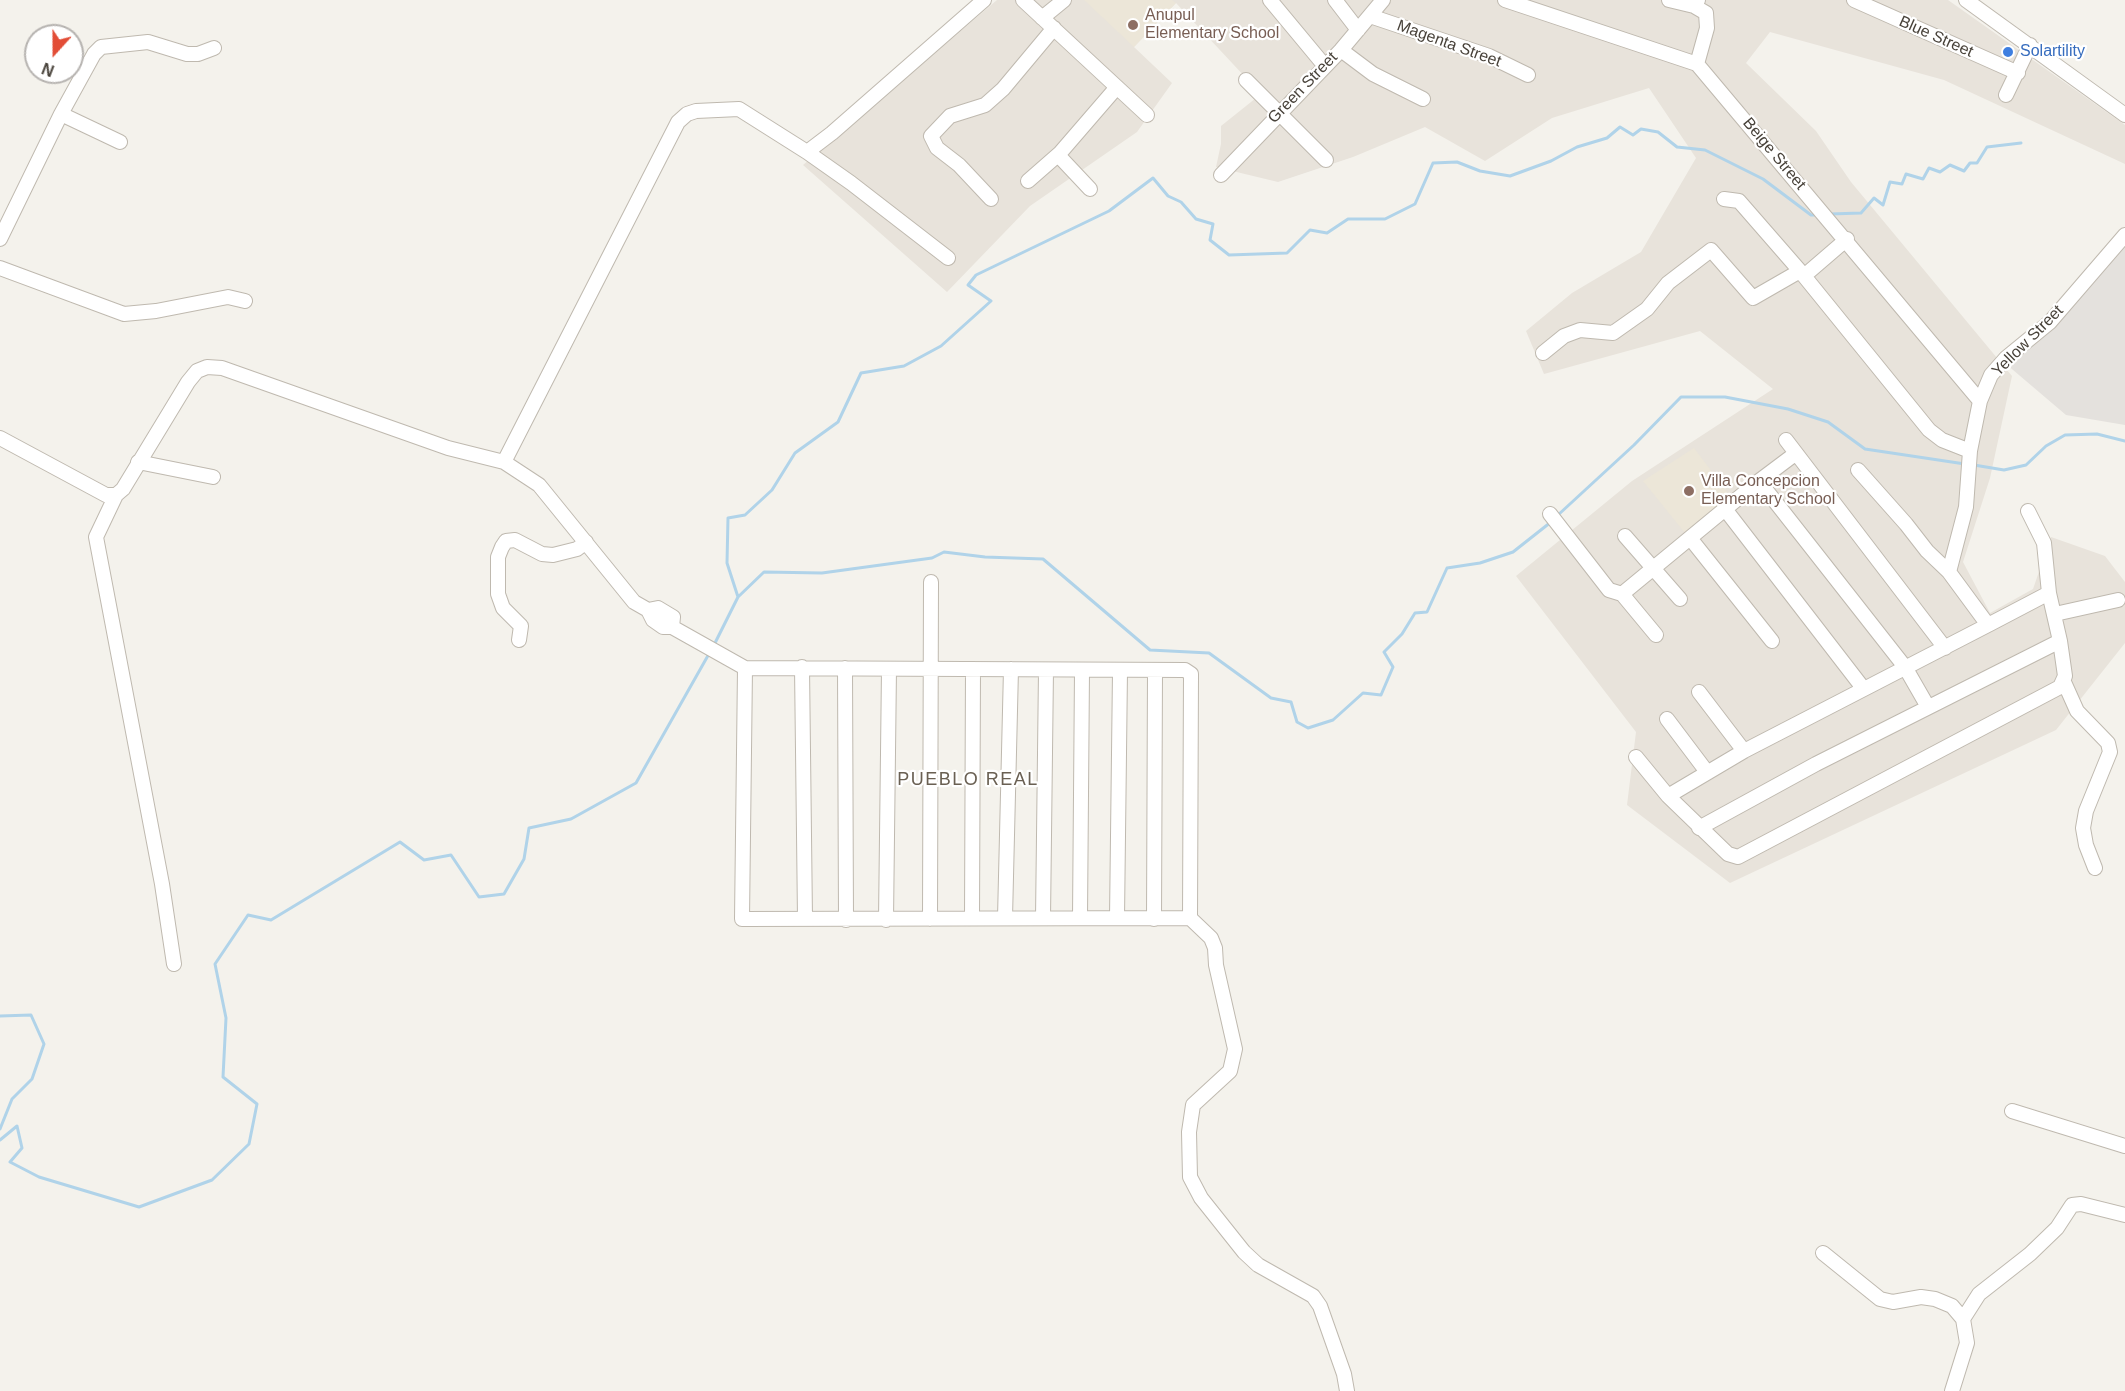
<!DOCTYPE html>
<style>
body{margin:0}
#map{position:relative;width:2125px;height:1391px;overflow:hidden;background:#f4f2ec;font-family:Helvetica,sans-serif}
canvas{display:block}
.north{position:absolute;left:24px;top:24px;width:60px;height:60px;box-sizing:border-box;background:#fff;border:2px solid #b6b3b0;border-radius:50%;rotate:201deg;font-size:16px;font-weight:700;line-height:24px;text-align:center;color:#48423a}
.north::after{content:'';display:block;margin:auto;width:21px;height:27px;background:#e24d36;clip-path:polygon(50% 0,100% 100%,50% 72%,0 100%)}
</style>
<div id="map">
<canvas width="2125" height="1391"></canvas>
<div class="north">N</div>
</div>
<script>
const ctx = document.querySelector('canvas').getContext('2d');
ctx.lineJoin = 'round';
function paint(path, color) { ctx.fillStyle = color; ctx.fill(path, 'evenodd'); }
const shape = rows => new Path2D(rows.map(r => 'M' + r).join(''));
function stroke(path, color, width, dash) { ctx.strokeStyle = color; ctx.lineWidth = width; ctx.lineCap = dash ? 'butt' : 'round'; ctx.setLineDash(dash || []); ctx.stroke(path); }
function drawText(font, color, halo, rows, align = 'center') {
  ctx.font = font + ' Helvetica,sans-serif'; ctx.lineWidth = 4.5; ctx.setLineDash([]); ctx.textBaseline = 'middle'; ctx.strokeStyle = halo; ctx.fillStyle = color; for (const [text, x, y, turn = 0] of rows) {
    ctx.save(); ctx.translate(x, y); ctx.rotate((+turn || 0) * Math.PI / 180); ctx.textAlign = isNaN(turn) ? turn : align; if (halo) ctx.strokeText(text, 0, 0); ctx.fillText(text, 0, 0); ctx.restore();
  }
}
paint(shape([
 [997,0,1948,0,2125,125,2125,164,1944,80,1770,32,1746,63,1816,131,1851,182,2012,376,1990,478,1963,562,1990,613,2033,589,2051,537,2105,556,2125,582,2125,643,2056,730,1730,883,1627,805,1636,732,1516,576,1632,481,1773,389,1700,331,1544,374,1526,331,1572,293,1641,252,1696,158,1649,88,1552,118,1485,161,1425,127,1353,157,1278,182,1216,167,1221,144,1221,126,1261,94,1176,3,1134,47,1172,83,1137,132,1030,206,947,292,803,165]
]), '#e8e3db');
paint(shape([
 [2125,237,2125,425,2066,415,2006,364]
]), '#e4e1dd');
paint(shape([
 [1084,0,1172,0,1176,3,1134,47],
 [1694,448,1734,501,1689,538,1643,481]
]), '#ece6d8');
stroke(shape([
 [1830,214,1861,213,1874,198,1883,205,1890,182,1902,184,1906,174,1923,179,1929,168,1940,172,1950,165,1964,171,1970,163,1977,163,1987,147,2021,143],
 [1974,465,2004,470,2026,465,2046,446,2065,435,2097,434,2125,441],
 [1558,515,1634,445,1681,397,1725,397,1788,409,1828,422,1865,449,1965,464],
 [738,597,764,572,822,573,932,558,944,552,985,557,1043,559,1150,650,1209,653,1271,698,1291,702,1297,722,1308,728,1333,720,1363,693,1381,695,1393,667,1384,652,1402,634,1415,613,1427,612,1447,568,1480,563,1513,552,1551,522],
 [713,647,738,597,727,563,728,518,745,515,772,490,795,453,838,422,861,373,904,366,941,346,991,301,968,285,976,275,1109,211,1153,178,1168,196,1181,202,1196,219,1213,224,1210,240,1229,255,1287,253,1310,230,1327,233,1348,219,1385,219,1415,204,1433,163,1457,162,1480,171,1510,176,1551,161,1577,147,1607,138,1620,127,1633,135,1641,129,1658,132,1677,147,1705,150,1763,179,1811,215,1818,215],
 [0,1016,31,1015,44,1044,32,1079,12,1099,0,1129],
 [0,1140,17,1126,22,1148,10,1162,39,1177,139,1207,212,1180,249,1144,257,1104,223,1077,226,1018,215,964,248,915,271,920,400,842,424,860,451,855,479,897,504,894,524,859,529,828,571,819,636,783,710,652]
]), '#b0d3e9', 3);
const minor = shape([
 [1023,0,1147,115],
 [1270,0,1324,65],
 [1335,0,1358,30],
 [1505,0,1697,64,1980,401],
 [1669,0,1694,6,1698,0],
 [1854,0,2018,73],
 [1966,0,2125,115],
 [1694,6,1706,13,1707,28,1697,64],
 [1370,16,1489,56,1528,75],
 [1042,18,1064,0],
 [1341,50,1373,74,1423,99],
 [1246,80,1326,160],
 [2006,95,2030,45],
 [61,114,120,142],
 [807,152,851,183,948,258],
 [1058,155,1090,189],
 [1221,175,1341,50,1383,0],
 [1028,181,1060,153,1117,87],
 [991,199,959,165,937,148,931,136,950,116,985,105,1003,89,1054,28],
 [1724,199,1739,201,1800,271,1929,430,1942,440,1970,451],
 [0,239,61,114,94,54,101,47,148,42,187,54,198,54,214,48],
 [0,268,124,314,156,311,228,297,245,301],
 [1804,276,1847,239],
 [1543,353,1564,336,1580,330,1613,333,1647,309,1668,283,1711,250,1753,298,1800,271],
 [0,438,106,495,116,495,123,489,188,382,197,371,207,367,222,368,448,448,504,462,539,485,634,602,648,610,653,620,663,627,672,627,745,668,1185,670,1191,674,1190,918,742,919,745,668],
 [1786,440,1945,648],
 [138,462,213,477],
 [504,462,678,122,687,114,696,111,739,109,807,152,832,133,984,0],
 [1759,481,1905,667,1928,707],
 [116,495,96,537,162,884,174,964],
 [1725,509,1863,688],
 [2028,511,2044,543,2049,593],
 [1550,514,1609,590,1622,594,1759,481,1795,454],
 [1625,536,1680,599],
 [1690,538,1772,641],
 [1949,572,1966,507,1970,451,1980,401,1991,375,2006,358,2050,322,2125,235],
 [1622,594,1656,635],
 [648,610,658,608,673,617,672,627],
 [2055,614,2118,600],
 [519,640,521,626,503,608,498,594,498,557,502,547,506,541,515,540,542,554,553,555,577,549,586,542],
 [802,667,805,919],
 [845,668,846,920],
 [2064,682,2077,711,2108,743,2110,752,2086,811,2083,828,2086,845,2095,868],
 [1699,692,1744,751],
 [1667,719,1707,772],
 [1636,757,1668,796,1744,751,1988,625],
 [1668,796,1728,854,1738,857,2060,687,2065,676,2060,641],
 [1699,828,1816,764,2060,641,2049,593,1988,625,1949,572,1927,551,1906,524,1858,470],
 [1080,917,1082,671],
 [972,918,973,669],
 [1005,918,1011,669],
 [1043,918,1046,670],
 [1117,918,1120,671],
 [1190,918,1211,938,1215,948,1216,965,1235,1049,1230,1071,1193,1105,1189,1132,1190,1177,1201,1198,1244,1252,1258,1265,1313,1296,1320,1306,1344,1374,1347,1391],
 [930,919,931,582],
 [1154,919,1155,671],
 [886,920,889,669],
 [2012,1111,2125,1146],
 [1823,1253,1880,1299,1893,1302,1921,1297,1935,1299,1952,1306,1963,1319],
 [1952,1391,1967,1343,1963,1319,1979,1294,2030,1254,2057,1228,2072,1205,2081,1204,2125,1215]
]);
stroke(minor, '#bfb9af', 16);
stroke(minor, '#fff', 14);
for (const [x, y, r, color] of [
 [1133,25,6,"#8d6e63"],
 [2008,52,6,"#3f7fe0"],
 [1689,491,6,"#8d6e63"]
]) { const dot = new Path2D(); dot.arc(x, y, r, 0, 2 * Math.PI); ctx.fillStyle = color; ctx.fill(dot); stroke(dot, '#fff', 2); }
drawText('16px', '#785e54', '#fff', [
 ["Anupul",1145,16],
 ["Elementary School",1145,34],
 ["Villa Concepcion",1701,482],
 ["Elementary School",1701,500]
], 'left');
drawText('16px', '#48423a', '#fff', [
 ["Blue Street",1936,37,24],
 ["Magenta Street",1449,44,20],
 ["Green Street",1303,88,-46],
 ["Beige Street",1774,154,50],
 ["Yellow Street",2028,341,-45]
]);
drawText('16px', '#366cbe', '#fff', [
 ["Solartility",2020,52]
], 'left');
ctx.letterSpacing = '1.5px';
drawText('18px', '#6a6053', '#fff', [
 ["PUEBLO REAL",968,780]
]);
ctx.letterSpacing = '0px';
</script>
